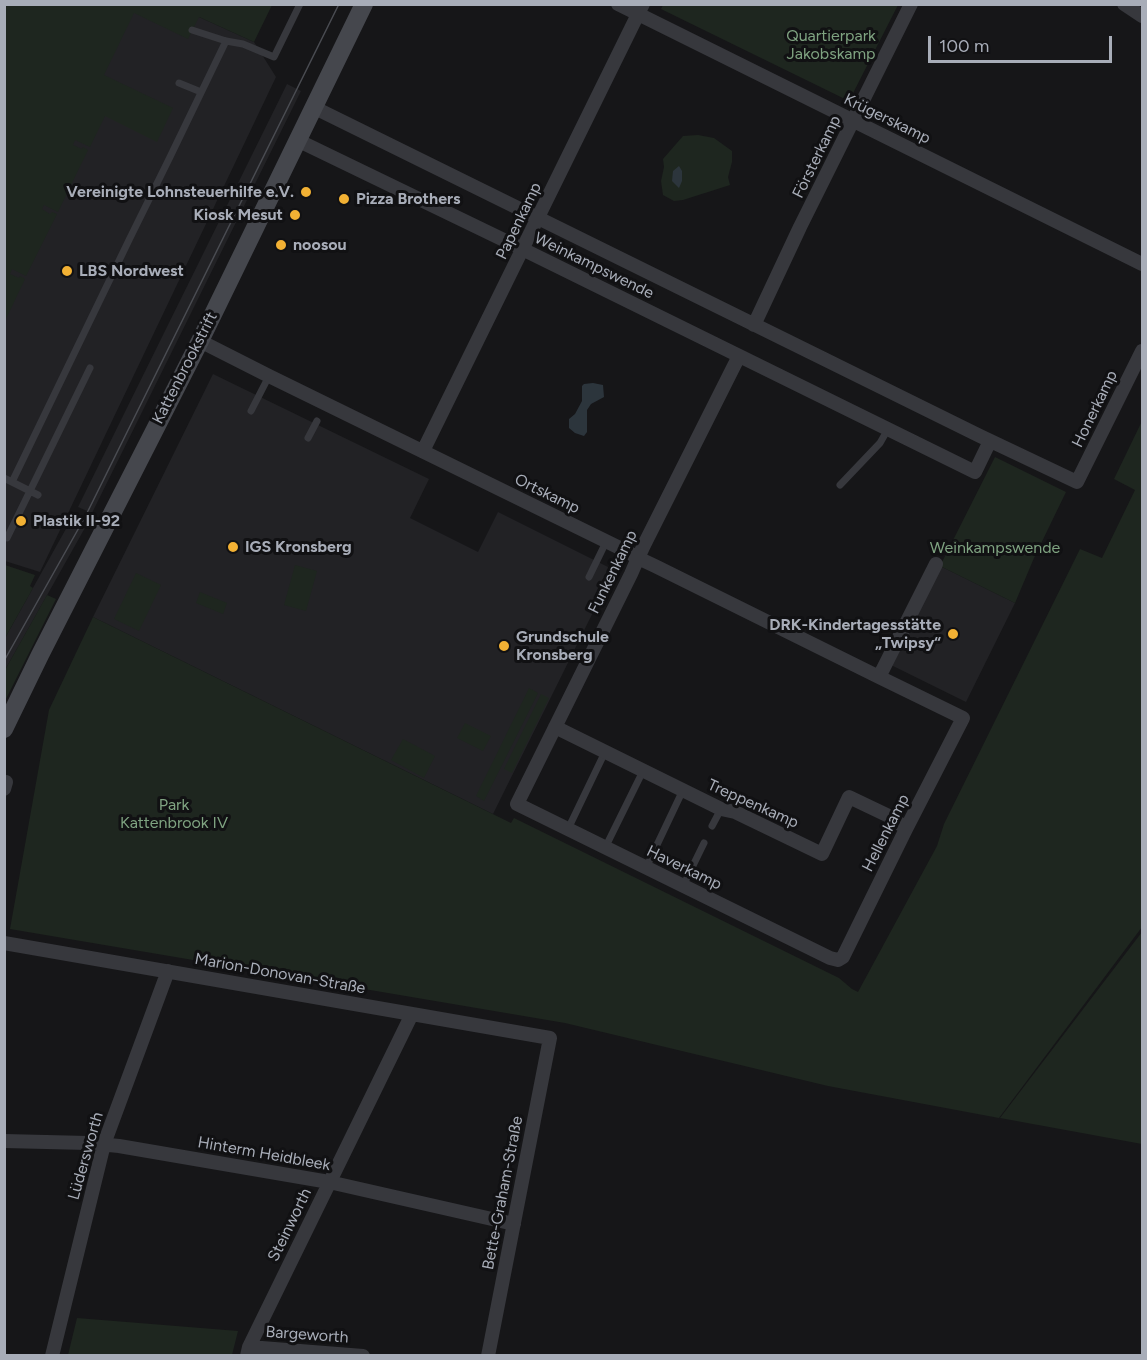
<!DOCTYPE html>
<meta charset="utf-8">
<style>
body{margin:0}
#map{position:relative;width:1147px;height:1360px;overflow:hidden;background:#161618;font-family:Figtree,sans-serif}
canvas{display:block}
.frame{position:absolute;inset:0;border:6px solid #a8adb8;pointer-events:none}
.scale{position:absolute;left:928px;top:36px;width:184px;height:27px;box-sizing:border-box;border:3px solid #a8adb8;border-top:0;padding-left:8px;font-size:18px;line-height:21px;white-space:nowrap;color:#a8adb8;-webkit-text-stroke:4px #111113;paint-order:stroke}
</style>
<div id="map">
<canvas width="1147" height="1360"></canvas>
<div class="frame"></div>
<div class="scale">100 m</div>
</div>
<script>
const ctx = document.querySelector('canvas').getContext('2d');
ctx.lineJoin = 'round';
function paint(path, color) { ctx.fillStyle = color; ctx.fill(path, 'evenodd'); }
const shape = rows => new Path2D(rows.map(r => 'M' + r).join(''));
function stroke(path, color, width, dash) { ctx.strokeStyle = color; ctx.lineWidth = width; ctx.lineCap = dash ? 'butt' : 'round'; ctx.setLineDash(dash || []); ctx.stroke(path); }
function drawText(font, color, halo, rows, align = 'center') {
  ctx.font = font + ' Figtree,sans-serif'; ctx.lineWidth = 6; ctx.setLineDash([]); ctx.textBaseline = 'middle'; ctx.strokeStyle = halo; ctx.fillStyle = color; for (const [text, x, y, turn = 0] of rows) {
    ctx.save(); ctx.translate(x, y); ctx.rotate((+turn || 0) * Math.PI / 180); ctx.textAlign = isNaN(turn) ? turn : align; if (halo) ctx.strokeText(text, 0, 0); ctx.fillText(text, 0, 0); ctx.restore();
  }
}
paint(shape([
 [6,4,199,17,254,42,276,77,40,572,5,561,4,6],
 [287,84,301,91,92,513,78,507],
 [213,374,429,479,410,518,478,552,498,512,614,570,493,814,93,617],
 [72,518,86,526,5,670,5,638],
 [940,566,1015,603,966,702,891,665]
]), '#222225');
paint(shape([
 [5,5,272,5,254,42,199,17,188,39,134,13,104,75,173,108,157,142,105,116,90,147,75,140,73,145,82,149,83,147,88,150,58,212,44,205,42,209,50,214,52,212,57,214,26,276,12,269,10,274,19,278,20,276,25,279,5,321],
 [663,5,663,4,898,5,849,101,661,9],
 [698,135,714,138,732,151,732,162,728,177,730,185,683,200,674,201,663,195,661,181,664,167,663,159,683,136],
 [1142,421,1142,927,999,1118,828,1086,565,1023,10,929,49,710,93,617,511,823,514,818,839,978,852,989,858,992,937,846,944,824,1080,549,1102,558,1135,490,1114,479],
 [995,457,1066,492,1034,558,1015,603,940,566],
 [5,565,35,575,30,586,33,588,5,638],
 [295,565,317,571,306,611,284,605],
 [136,573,161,585,139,631,114,619],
 [200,592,227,603,223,614,196,603],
 [47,595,56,599,5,701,5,670],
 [529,688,538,693,484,801,476,796],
 [541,694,549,698,512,773,504,769],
 [465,723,491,736,483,751,457,738],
 [403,739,435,756,424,778,391,760],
 [1142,932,1142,1144,1000,1118],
 [77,1318,201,1328,238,1331,232,1355,68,1355]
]), '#1e261f');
paint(shape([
 [679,166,682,171,682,181,679,188,672,181,673,171],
 [593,383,603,385,604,397,591,404,587,410,587,432,584,436,575,433,569,428,569,419,575,414,582,401,582,386,584,384]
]), '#2c353c');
stroke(shape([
 [192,30,226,41,243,44,274,57,300,4],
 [179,83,201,92],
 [251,411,269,376],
 [308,438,317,421],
 [4,478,38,495],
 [12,482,129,240,170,157,226,41],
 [840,485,880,443,888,429],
 [4,537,7,538,90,368],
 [589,577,606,542],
 [712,826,721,809],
 [568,829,605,752],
 [605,848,643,771],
 [646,868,683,790],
 [683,886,704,843]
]), '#37383d', 7);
stroke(shape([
 [618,4,1142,264],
 [1124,4,1142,16],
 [313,107,820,357,980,436,1077,482,1142,351],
 [297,140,510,243,975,472,990,441],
 [754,325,800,227,911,4],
 [200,341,269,376,626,551,638,558,655,566,879,677,963,718,906,829,843,957,838,960,830,958,517,804,631,574,638,558,644,545,739,356],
 [423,451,643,4],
 [879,677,936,564],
 [555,727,721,809,735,812,822,854,849,797,893,818,906,829],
 [4,789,6,782],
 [4,943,550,1038,488,1356],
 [4,1141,88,1143,119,1146,329,1182,514,1224],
 [249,1347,363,1356],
 [52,1356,104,1144,168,971],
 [247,1356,249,1347,412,1014]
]), '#37383d', 14);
stroke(shape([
 [4,729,40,655,200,341,364,4]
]), '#45474d', 18);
stroke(shape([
 [4,661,85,517,339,4]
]), '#4a4c52', 1.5);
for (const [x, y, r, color] of [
 [306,192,6,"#f2b134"],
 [344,199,6,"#f2b134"],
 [295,215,6,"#f2b134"],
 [281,245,6,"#f2b134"],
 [67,271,6,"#f2b134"],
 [21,521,6,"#f2b134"],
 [233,547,6,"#f2b134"],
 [953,634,6,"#f2b134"],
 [504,646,6,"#f2b134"]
]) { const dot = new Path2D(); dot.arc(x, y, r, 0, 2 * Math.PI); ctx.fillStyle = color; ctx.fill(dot); stroke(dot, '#111113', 2); }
drawText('16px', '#7fa381', '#111113', [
 ["Quartierpark",831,36],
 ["Jakobskamp",831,54],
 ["Weinkampswende",995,548],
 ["Park",174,805],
 ["Kattenbrook IV",174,823]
]);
drawText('16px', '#a8adb8', '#111113', [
 ["Krügerskamp",887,119,26],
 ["Försterkamp",817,157,-64],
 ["Papenkamp",519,221,-64],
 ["Weinkampswende",594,266,26],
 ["Kattenbrookstrift",185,368,-63],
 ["Honerkamp",1095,409,-64],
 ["Ortskamp",547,494,26],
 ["Funkenkamp",613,572,-64],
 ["Treppenkamp",753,804,24],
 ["Hellenkamp",886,833,-63],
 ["Haverkamp",684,868,26],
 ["Marion-Donovan-Straße",280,974,10],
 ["Hinterm Heidbleek",264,1154,10],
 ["Lüdersworth",86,1156,-74],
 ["Bette-Graham-Straße",503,1193,-79],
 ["Steinworth",290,1225,-64],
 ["Bargeworth",307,1335,4]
]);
drawText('bold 16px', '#a8adb8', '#111113', [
 ["Vereinigte Lohnsteuerhilfe e.V.",294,192,"right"],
 ["Pizza Brothers",356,199],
 ["Kiosk Mesut",283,215,"right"],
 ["noosou",293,245],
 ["LBS Nordwest",79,271],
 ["Plastik II-92",33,521],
 ["IGS Kronsberg",245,547],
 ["DRK-Kindertagesstätte",941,625,"right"],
 ["„Twipsy“",941,643,"right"],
 ["Grundschule",516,637],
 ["Kronsberg",516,655]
], 'left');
</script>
